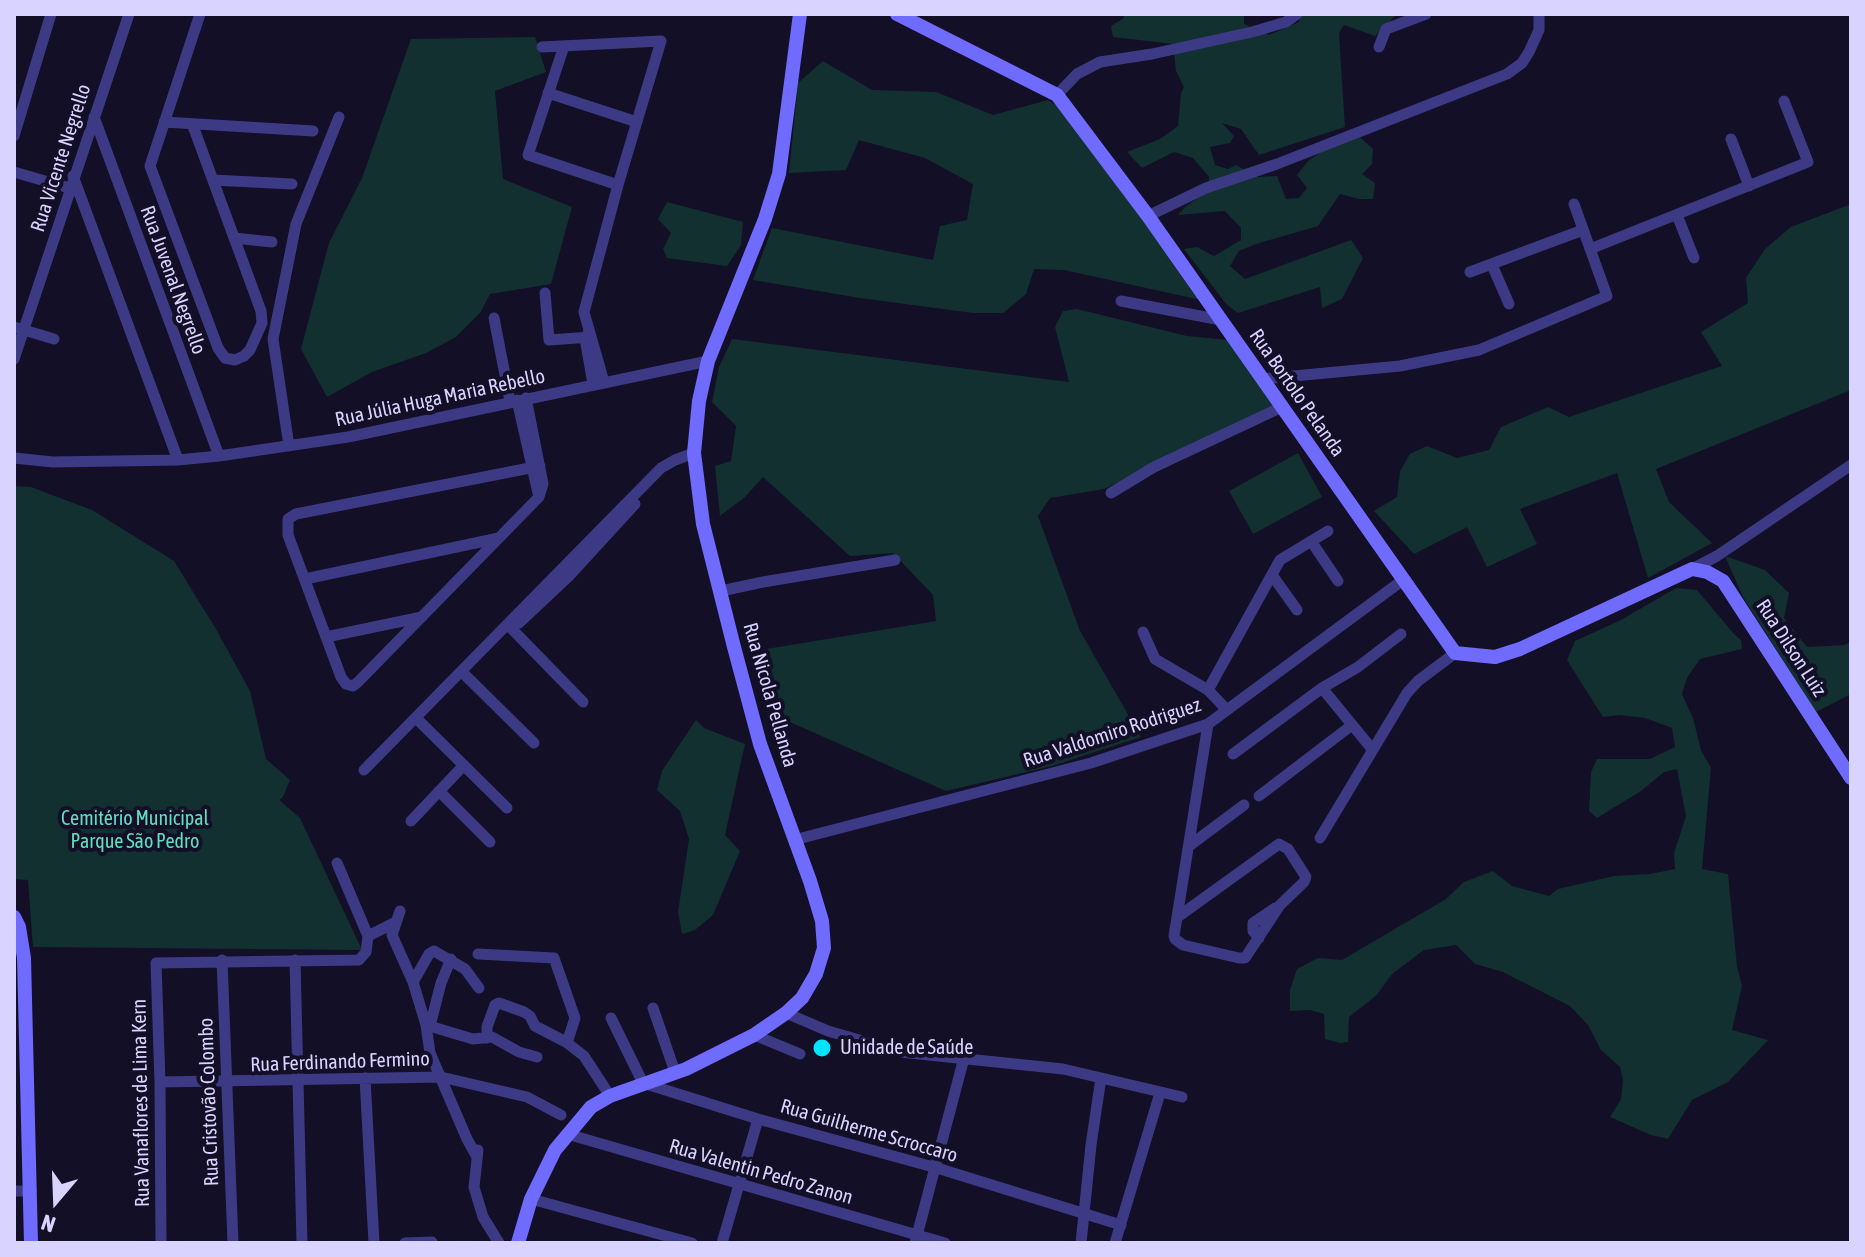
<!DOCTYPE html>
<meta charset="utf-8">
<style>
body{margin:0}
#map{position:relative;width:1865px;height:1257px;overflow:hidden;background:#130f26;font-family:"Asap Condensed",sans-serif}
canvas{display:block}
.frame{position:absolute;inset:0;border:16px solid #d9d4ff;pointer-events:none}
.north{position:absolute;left:16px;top:1161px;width:80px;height:80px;-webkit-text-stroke:6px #130f26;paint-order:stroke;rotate:199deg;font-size:22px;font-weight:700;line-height:32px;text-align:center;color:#d9d4ff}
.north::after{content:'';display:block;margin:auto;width:28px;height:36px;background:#d9d4ff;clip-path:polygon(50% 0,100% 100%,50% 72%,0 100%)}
</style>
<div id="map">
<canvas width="1865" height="1257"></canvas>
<div class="frame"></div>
<div class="north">N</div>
</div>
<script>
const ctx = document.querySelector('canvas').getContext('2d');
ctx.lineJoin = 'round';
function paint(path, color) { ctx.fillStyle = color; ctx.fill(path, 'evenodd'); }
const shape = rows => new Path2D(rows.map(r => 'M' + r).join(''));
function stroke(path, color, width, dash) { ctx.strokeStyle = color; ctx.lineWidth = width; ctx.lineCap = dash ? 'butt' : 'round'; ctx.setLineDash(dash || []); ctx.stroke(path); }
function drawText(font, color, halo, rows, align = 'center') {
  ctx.font = font + ' "Asap Condensed",sans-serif'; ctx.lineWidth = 8; ctx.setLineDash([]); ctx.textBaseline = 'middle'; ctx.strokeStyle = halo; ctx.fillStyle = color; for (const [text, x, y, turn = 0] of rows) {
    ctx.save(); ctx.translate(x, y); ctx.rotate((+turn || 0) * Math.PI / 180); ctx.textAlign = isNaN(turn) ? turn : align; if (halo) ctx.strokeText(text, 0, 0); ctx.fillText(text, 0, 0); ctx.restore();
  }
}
paint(shape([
 [1123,14,1244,14,1244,24,1269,35,1299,22,1301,14,1397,14,1375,36,1344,25,1339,33,1345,127,1259,155,1241,129,1222,123,1234,136,1230,143,1210,147,1215,165,1228,169,1236,165,1258,177,1277,176,1286,199,1299,198,1307,188,1297,175,1308,161,1321,152,1360,137,1373,149,1372,164,1362,174,1375,183,1373,199,1359,199,1340,194,1318,226,1256,244,1239,251,1230,266,1245,279,1351,240,1363,258,1342,299,1322,308,1320,287,1238,313,1227,305,1184,249,1197,247,1214,256,1241,240,1241,228,1225,211,1178,215,1185,207,1208,191,1209,177,1193,158,1174,152,1142,168,1127,152,1160,139,1178,126,1181,93,1184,87,1176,71,1173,44,1113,37,1111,26,1124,18],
 [535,37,546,72,495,91,503,179,572,207,551,284,490,294,480,313,456,337,426,353,372,372,327,397,301,349,329,243,362,178,411,39],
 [823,61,872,90,936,92,993,115,1048,100,1070,115,1201,300,1064,270,1034,269,1026,294,1003,313,973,313,860,298,753,280,772,228,933,260,940,226,967,220,973,184,925,158,859,140,846,170,789,173,798,83],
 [667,202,743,222,741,245,727,266,667,258,663,249,671,233,658,219],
 [1851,204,1851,390,1656,469,1669,502,1712,543,1648,578,1617,473,1520,509,1537,544,1487,567,1467,527,1414,554,1374,511,1397,497,1400,471,1410,454,1427,446,1457,458,1489,450,1501,427,1548,407,1569,417,1722,366,1701,332,1748,303,1746,278,1765,249,1791,227],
 [1077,309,1187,336,1228,340,1278,406,1104,489,1050,498,1038,516,1080,631,1141,737,1052,766,946,791,765,711,748,652,936,621,933,595,893,553,850,556,763,477,745,497,720,516,715,466,731,461,736,426,712,402,719,367,732,339,1069,382,1055,327,1063,311],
 [1298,453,1322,497,1253,534,1229,491],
 [14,486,31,487,92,510,174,561,216,629,250,691,266,759,290,780,283,797,279,800,300,818,362,950,33,947,28,880,14,879],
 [1725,556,1765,570,1789,593,1784,618,1807,647,1845,645,1851,641,1851,694,1816,712,1743,597],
 [1676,588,1697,590,1734,634,1741,640,1742,649,1700,659,1687,678,1682,694,1693,718,1701,750,1711,768,1702,869,1728,874,1737,966,1742,986,1732,1030,1768,1040,1755,1054,1728,1082,1692,1100,1668,1139,1651,1135,1610,1117,1621,1099,1623,1080,1620,1067,1601,1050,1588,1025,1570,1006,1503,972,1475,964,1456,945,1424,950,1392,974,1377,995,1349,1017,1348,1042,1340,1043,1325,1039,1324,1014,1310,1010,1290,1011,1290,990,1297,969,1318,958,1342,960,1446,899,1464,882,1493,871,1512,886,1549,896,1558,889,1614,876,1650,874,1675,869,1674,853,1686,816,1677,769,1664,772,1641,791,1597,818,1589,811,1591,772,1597,759,1650,759,1675,747,1672,728,1645,718,1619,715,1603,717,1567,660,1575,641,1621,620],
 [696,720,704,728,745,744,725,835,740,851,713,915,695,930,682,934,678,912,689,839,680,811,657,790,662,771]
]), '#12302f');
stroke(shape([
 [564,46,528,155,618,185],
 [542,47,661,41,618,185,584,312,604,382],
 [1379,47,1386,29,1426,14],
 [548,93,637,122],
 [1057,95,1077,74,1100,62,1152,54,1252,32,1286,22,1297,14],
 [94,117,219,456],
 [164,122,313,131],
 [193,126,261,311,262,323,250,350,244,356,235,360,225,358,218,348,150,166,200,14],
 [14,136,51,14],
 [1731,139,1749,186],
 [14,172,69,188],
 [73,176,178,460],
 [213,180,292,184],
 [1677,215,1694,258],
 [1148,216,1206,188,1277,164,1507,74,1522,63,1529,52,1539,30,1539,14],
 [234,238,272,242],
 [1590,249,1808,162,1784,101],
 [1492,265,1509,304],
 [1470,272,1583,230],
 [545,293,549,340,591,337],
 [1121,301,1221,320],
 [494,318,510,401],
 [14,327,54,339],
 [588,333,586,344,593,384],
 [14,359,129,14],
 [1262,379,1400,366,1479,350,1607,296,1574,204],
 [526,398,530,418,543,484,539,497,358,682,353,686,346,684,341,677,288,535,288,519,296,514,540,466],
 [517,400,538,493],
 [289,446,273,339,296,224,339,117],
 [14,458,53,462,178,460,219,456,348,437,708,361],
 [1111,493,1154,467,1282,407],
 [1311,541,1338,581],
 [1692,569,1717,556,1851,465],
 [1272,575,1297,610],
 [305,579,499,538],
 [721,591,763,582,895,560],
 [519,623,569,576,635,504],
 [508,625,583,702],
 [1143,632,1155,659,1208,690],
 [326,637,422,617],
 [462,672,534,743],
 [1322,688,1372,749],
 [1227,710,1208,690,1280,560,1328,531],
 [416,718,507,808],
 [1233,754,1322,688,1358,667,1401,634],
 [364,770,661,468,675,460,694,453],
 [439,791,490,842],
 [1259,796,1352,725],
 [411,821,464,765],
 [1320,838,1407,693,1418,681,1455,653],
 [794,840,1091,763,1208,724,1403,580],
 [1189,846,1244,805],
 [337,863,368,936],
 [400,911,392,935,413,982,426,1025,430,1053,467,1139,477,1157],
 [1179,916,1279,844,1288,849,1306,877,1304,882,1280,905,1245,958,1239,958,1183,945,1175,939,1174,936,1208,724],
 [1259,938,1253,931,1253,923,1275,908],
 [478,954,554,958,575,1018,567,1043],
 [222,960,233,1243],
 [295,960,302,1243],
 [413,982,429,954,434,951,465,969,479,988],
 [653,1008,675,1072],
 [786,1013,828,1031,900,1052,1063,1069,1182,1097],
 [611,1018,643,1083,758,1119,937,1168,1121,1225],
 [426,1025,473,1039,492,1037,519,1052,537,1057],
 [430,1026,441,983,451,959],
 [754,1035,800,1054],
 [487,1038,487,1027,495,1005,499,1003,524,1012,530,1016,535,1026,566,1042,584,1056,610,1096],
 [365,1078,374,1243],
 [160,1082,441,1077,527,1097,561,1115],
 [567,1134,945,1243],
 [478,1150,474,1187,483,1217,499,1243],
 [14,1191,31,1191],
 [531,1199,692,1243],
 [161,1243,160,1082,156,963,359,960,366,952,368,936,394,923],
 [405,1243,432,1242],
 [722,1243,758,1119],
 [915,1243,964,1058],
 [1081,1243,1091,1145,1101,1078],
 [1115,1243,1160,1093]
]), '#3d3a85', 11);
stroke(shape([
 [897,14,1057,95,1148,216,1455,653,1495,657,1520,649,1692,569,1707,572,1723,581,1851,778],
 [14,917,19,927,24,958,31,1243],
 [518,1243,531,1199,555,1150,591,1107,610,1096,686,1069,754,1035,786,1013,802,998,816,974,824,948,822,921,810,881,760,744,734,647,703,524,694,453,699,401,708,361,765,219,779,174,800,14]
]), '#6f6bff', 14);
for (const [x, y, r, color] of [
 [822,1048,10,"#00e5ff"]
]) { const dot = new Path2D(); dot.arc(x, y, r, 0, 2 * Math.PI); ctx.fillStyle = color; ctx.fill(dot); stroke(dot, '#130f26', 3); }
drawText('20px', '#d9d4ff', '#130f26', [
 ["Rua Vicente Negrello",61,158,-72],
 ["Rua Juvenal Negrello",173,280,70],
 ["Rua Bortolo Pelanda",1297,393,55],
 ["Rua Júlia Huga Maria Rebello",440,398,-12],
 ["Rua Dilson Luiz",1791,648,57],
 ["Rua Nicola Pellanda",770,695,74],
 ["Rua Valdomiro Rodriguez",1112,733,-18],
 ["Rua Ferdinando Fermino",340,1062,-2],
 ["Rua Cristovão Colombo",209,1102,-92],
 ["Rua Vanaflores de Lima Kern",141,1103,-91],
 ["Rua Guilherme Scroccaro",869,1131,16],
 ["Rua Valentin Pedro Zanon",761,1172,16]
]);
drawText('20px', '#5fe0c0', '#130f26', [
 ["Cemitério Municipal",135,819],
 ["Parque São Pedro",135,842]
]);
drawText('20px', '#d9d4ff', '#130f26', [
 ["Unidade de Saúde",840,1048]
], 'left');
</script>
